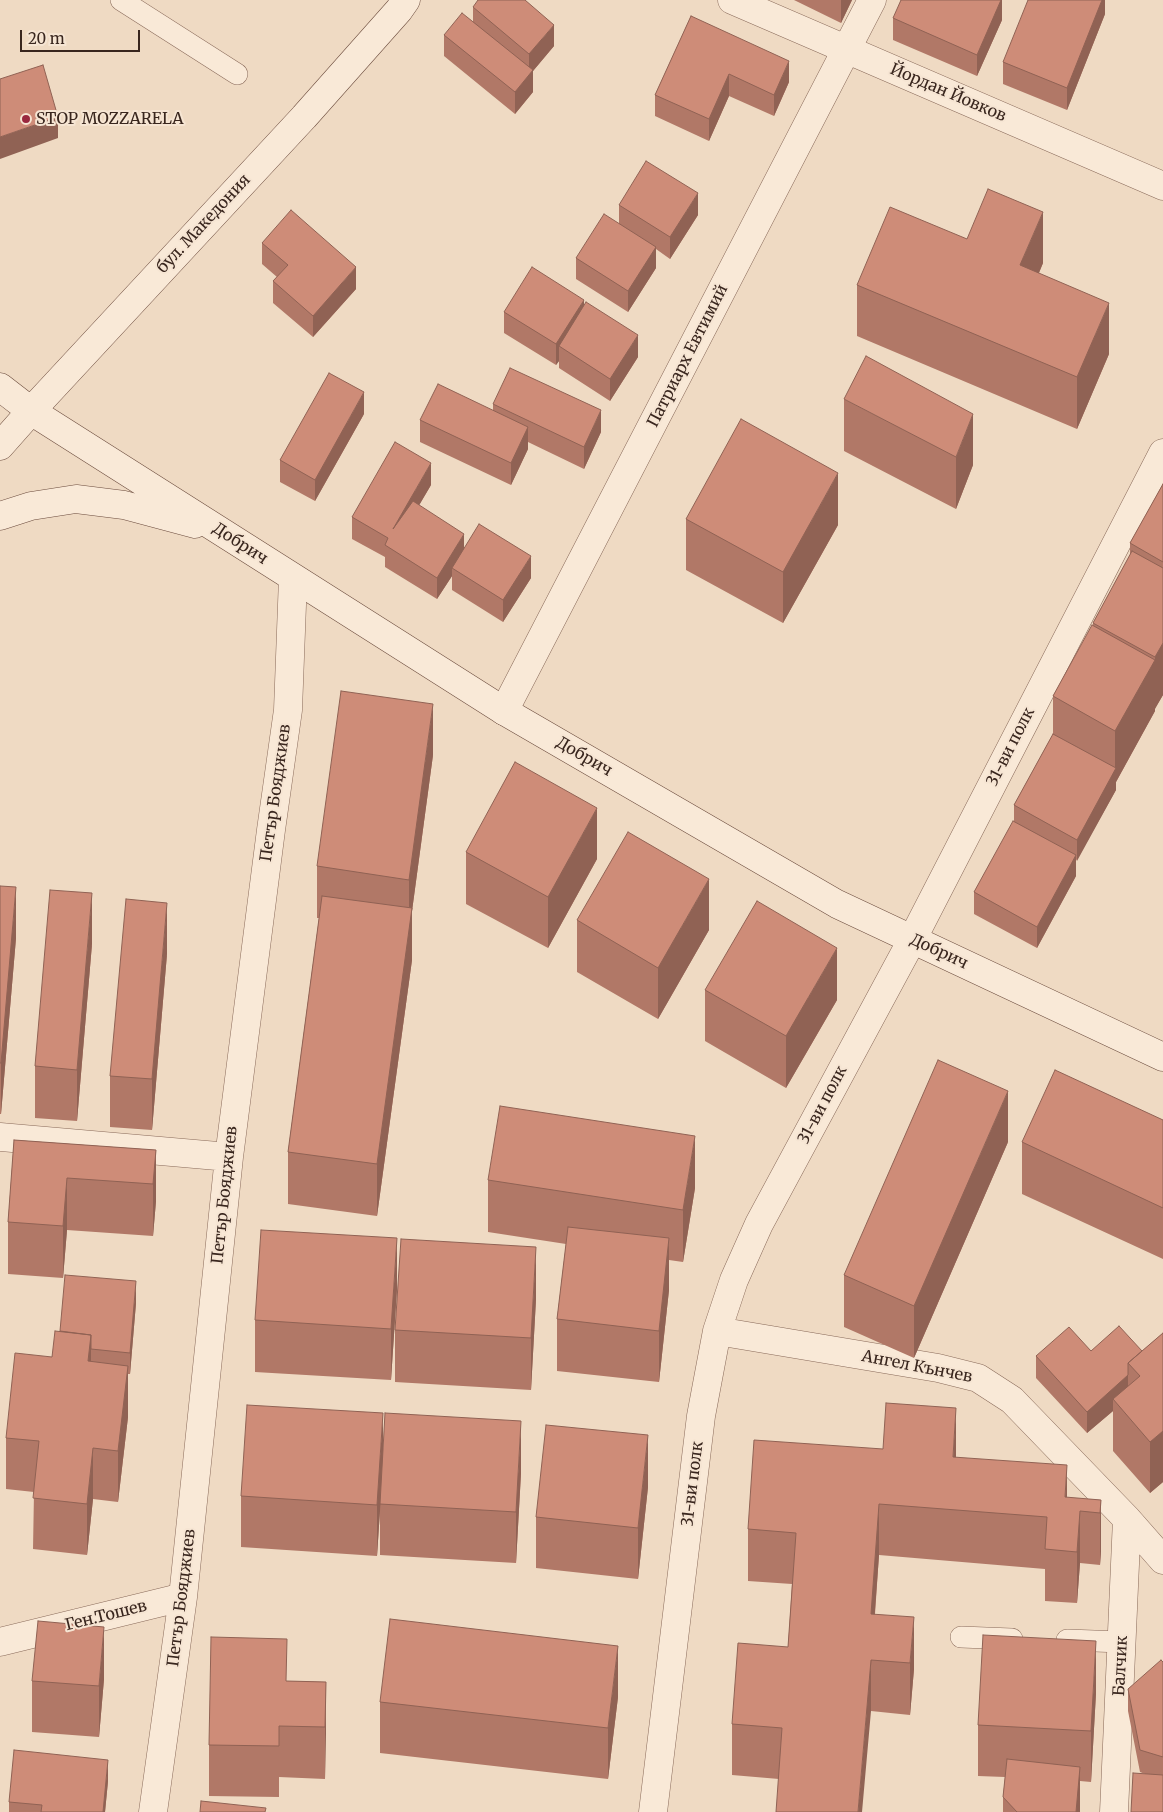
<!DOCTYPE html>
<meta charset="utf-8">
<style>
body{margin:0}
#map{position:relative;width:1163px;height:1812px;overflow:hidden;background:#efdac3;font-family:Merriweather,serif}
canvas{display:block}
.scale{position:absolute;left:20px;top:30px;width:120px;height:22px;box-sizing:border-box;border:2px solid #39261e;border-top:0;padding-left:6px;font-size:15px;line-height:18px;white-space:nowrap;color:#39261e;-webkit-text-stroke:4px #f6e5d3;paint-order:stroke}
</style>
<div id="map">
<canvas width="1163" height="1812"></canvas>
<div class="scale">20 m</div>
</div>
<script>
const ctx = document.querySelector('canvas').getContext('2d');
ctx.lineJoin = 'round';
const shape = rows => new Path2D(rows.map(r => 'M' + r).join(''));
function stroke(path, color, width, dash) { ctx.strokeStyle = color; ctx.lineWidth = width; ctx.lineCap = dash ? 'butt' : 'round'; ctx.setLineDash(dash || []); ctx.stroke(path); }
function paint(path, color) { ctx.fillStyle = color; ctx.fill(path, 'evenodd'); }
function drawText(font, color, halo, rows, align = 'center') {
  ctx.font = font + ' Merriweather,serif'; ctx.lineWidth = 4; ctx.setLineDash([]); ctx.textBaseline = 'middle'; ctx.strokeStyle = halo; ctx.fillStyle = color; for (const [text, x, y, turn = 0] of rows) {
    ctx.save(); ctx.translate(x, y); ctx.rotate((+turn || 0) * Math.PI / 180); ctx.textAlign = isNaN(turn) ? turn : align; if (halo) ctx.strokeText(text, 0, 0); ctx.fillText(text, 0, 0); ctx.restore();
  }
}
const lane = shape([
 [121,0,237,74],
 [961,1637,1012,1639],
 [1067,1640,1122,1642]
]);
const street = shape([
 [732,0,1163,186],
 [504,711,872,0],
 [0,1137,229,1157],
 [717,1331,938,1368,978,1378,1012,1400,1127,1519,1163,1560],
 [0,1642,183,1597],
 [153,1812,183,1597,229,1157,271,830,288,710,293,578],
 [653,1812,701,1416,717,1331,734,1280,759,1224,912,940,1163,453],
 [1114,1812,1127,1519]
]);
const secondary = shape([
 [0,387,31,411,504,711,837,904,1163,1057],
 [0,446,31,411,304,117,399,10,406,0],
 [0,516,31,506,76,499,124,505,195,524]
]);
stroke(lane, '#896a5a', 22);
stroke(street, '#896a5a', 29);
stroke(secondary, '#6b4b3d', 29);
stroke(lane, '#f9e9d7', 21);
stroke(street, '#f9e9d7', 28);
stroke(secondary, '#f9e9d7', 28);
paint(shape([
 [794,0,852,0,841,23],
 [1002,0,1002,20,977,76,893,40,893,18],
 [1105,0,1105,14,1067,110,1003,84,1003,62],
 [473,7,554,46,533,71,533,92,515,114,444,56,444,35,473,22],
 [691,16,789,82,774,116,729,96,709,141,655,116,655,95],
 [619,205,698,215,670,259,656,249,656,268,628,312,576,279,576,258,619,223],
 [967,239,1043,263,1039,273,1109,354,1077,429,857,336,857,285],
 [262,243,356,289,313,337,273,303,273,281,277,277,262,264],
 [584,307,638,357,610,401,559,368,559,361,556,365,504,333,504,312],
 [844,399,973,465,956,509,844,451],
 [493,404,601,432,584,469,528,442,528,449,511,485,420,442,420,420,493,411],
 [364,414,315,501,280,482,280,460],
 [1163,484,1163,695,1155,708,1155,711,1116,782,1116,790,1076,861,1076,876,1037,948,974,914,974,892,1014,821,1014,805,1053,734,1053,696,1093,626,1093,623,1130,555,1130,543],
 [431,485,419,505,464,548,531,578,503,622,452,590,452,576,437,599,385,567,385,557,352,539,352,517],
 [686,519,838,525,783,623,686,570],
 [433,755,412,911,412,960,377,1216,288,1204,288,1152,319,918,317,918,317,866],
 [466,852,597,859,548,948,466,904],
 [0,886,16,938,1,1114,0,1114],
 [577,920,709,930,658,1019,577,972],
 [92,944,77,1121,35,1118,35,1066],
 [167,954,152,1130,110,1127,110,1076],
 [705,990,837,1000,786,1088,705,1041],
 [1163,1120,1163,1259,1022,1194,1022,1142],
 [14,1140,156,1150,156,1201,153,1236,67,1230,63,1278,8,1274,8,1222],
 [1008,1142,914,1358,844,1327,844,1275],
 [488,1180,695,1188,683,1262,669,1260,669,1290,659,1382,557,1371,557,1319,566,1244,488,1232],
 [397,1289,391,1380,255,1372,255,1320],
 [536,1299,531,1390,395,1382,395,1330],
 [136,1303,130,1374,128,1374,128,1417,118,1502,93,1499,87,1555,33,1549,34,1492,6,1489,6,1438,52,1357,60,1331],
 [1163,1333,1163,1482,1150,1493,1113,1451,1113,1411,1087,1433,1036,1378,1036,1356,1091,1351,1142,1351],
 [383,1454,521,1473,516,1563,380,1555,380,1511,377,1556,241,1547,241,1496],
 [956,1458,1067,1498,1101,1500,1101,1551,1100,1565,1080,1563,1077,1603,1045,1601,1045,1569,879,1555,875,1614,914,1669,910,1715,871,1711,779,1779,732,1775,732,1724,788,1647,792,1584,748,1581,748,1529],
 [648,1487,638,1579,536,1568,536,1517],
 [1163,1662,1163,1812,1145,1774,1140,1772,1128,1711,1128,1689],
 [104,1679,99,1737,32,1732,32,1681],
 [287,1681,326,1682,325,1779,279,1777,279,1797,209,1796,209,1745],
 [1096,1693,1091,1782,1080,1781,1080,1812,1003,1812,1003,1797,1005,1777,978,1776,978,1725],
 [618,1697,608,1779,380,1753,380,1702],
 [108,1781,105,1812,9,1812,9,1802]
]), '#b17867');
paint(shape([
 [841,0,852,0,841,23],
 [1001,0,1002,0,1002,20,977,76,977,55],
 [1102,0,1105,0,1105,14,1067,110,1067,88],
 [554,25,554,46,533,71,533,92,515,114,515,92,529,75,529,54],
 [789,61,789,82,774,116,774,95],
 [729,74,729,96,709,141,709,119],
 [58,117,58,138,0,159,0,137],
 [698,193,698,215,670,259,670,237],
 [1043,212,1043,263,1020,317,1020,265],
 [656,247,656,268,628,312,628,291],
 [356,267,356,289,313,337,313,316],
 [584,300,584,321,559,346,559,361,556,365,556,344],
 [1109,303,1109,354,1077,429,1077,377],
 [638,335,638,357,610,401,610,379],
 [364,392,364,414,315,501,315,480],
 [601,410,601,432,584,469,584,447],
 [973,414,973,465,956,509,956,457],
 [528,427,528,449,511,485,511,463],
 [431,463,431,485,393,550,393,529],
 [838,473,838,525,783,623,783,572],
 [464,534,464,555,452,568,452,576,437,599,437,578],
 [531,556,531,578,503,622,503,600],
 [1163,643,1163,695,1155,709,1155,657],
 [1155,660,1155,711,1116,782,1116,790,1077,861,1077,840,1115,769,1115,731],
 [433,704,433,755,412,911,412,960,377,1216,377,1164,409,930,409,880],
 [597,808,597,859,548,948,548,897],
 [1076,855,1076,876,1037,948,1037,927],
 [709,879,709,930,658,1019,658,968],
 [16,887,16,938,1,1114,1,1063],
 [92,893,92,944,77,1121,77,1070],
 [167,903,167,954,152,1130,152,1079],
 [837,948,837,1000,786,1088,786,1036],
 [1008,1091,1008,1142,914,1358,914,1306],
 [695,1136,695,1188,683,1262,683,1210],
 [156,1150,156,1201,153,1236,153,1184],
 [67,1178,67,1230,63,1278,63,1226],
 [397,1238,397,1289,391,1380,391,1329],
 [669,1238,669,1290,659,1382,659,1331],
 [536,1247,536,1299,531,1390,531,1338],
 [136,1281,136,1303,130,1374,130,1353],
 [91,1335,91,1386,88,1361],
 [128,1366,128,1417,118,1502,118,1451],
 [1128,1375,1128,1397,1113,1399,1113,1411,1087,1433,1087,1412],
 [956,1408,956,1459,953,1457],
 [383,1413,383,1465,377,1556,377,1505],
 [521,1421,521,1473,516,1563,516,1512],
 [1163,1431,1163,1482,1150,1493,1150,1442],
 [648,1435,648,1487,638,1579,638,1528],
 [93,1448,93,1499,87,1555,87,1504],
 [1067,1465,1067,1517,1065,1497],
 [1101,1500,1101,1551,1100,1565,1100,1513],
 [879,1504,879,1555,871,1665,871,1614],
 [1080,1511,1080,1563,1077,1603,1077,1552],
 [914,1617,914,1669,910,1715,910,1663],
 [104,1627,104,1679,99,1737,99,1686],
 [1096,1641,1096,1693,1091,1782,1091,1731],
 [618,1646,618,1697,608,1779,608,1728],
 [871,1660,871,1711,862,1812,858,1812],
 [326,1682,326,1733,325,1779,325,1727],
 [108,1760,108,1781,105,1812,103,1812],
 [1080,1767,1080,1812,1076,1812]
]), '#906254');
const building = shape([
 [478,0,525,0,554,25,529,54,473,7,478,0],
 [901,0,1001,0,977,55,893,18,901,0],
 [1028,0,1102,0,1067,88,1003,62,1028,0],
 [462,13,533,70,515,92,444,35,462,13],
 [691,16,789,61,774,95,729,74,709,119,655,95,691,16],
 [43,65,58,117,0,137,0,79,43,65],
 [646,161,698,193,670,237,619,205,646,161],
 [988,189,1043,212,1020,265,1109,303,1077,377,857,285,890,207,967,239,988,189],
 [291,210,356,267,313,316,273,281,288,265,262,243,291,210],
 [604,214,656,247,628,291,576,258,604,214],
 [532,267,584,300,556,344,504,312,532,267],
 [586,302,638,335,610,379,559,346,586,302],
 [866,356,973,414,956,457,844,399,866,356],
 [510,368,601,410,584,447,493,404,510,368],
 [329,373,364,392,315,480,280,460,329,373],
 [438,384,528,427,511,463,420,420,438,384],
 [741,419,838,473,783,572,686,519,741,419],
 [395,442,431,463,393,529,413,501,464,534,437,578,385,545,388,538,352,517,395,442],
 [1163,484,1163,562,1130,543,1163,484],
 [479,524,531,556,503,600,452,568,479,524],
 [1132,551,1163,568,1163,643,1155,657,1093,623,1132,551],
 [1092,625,1155,660,1115,731,1053,696,1092,625],
 [341,691,433,704,409,880,317,866,341,691],
 [1053,734,1116,768,1077,840,1014,805,1053,734],
 [515,762,597,808,548,897,466,852,515,762],
 [1013,821,1076,855,1037,927,974,892,1013,821],
 [628,832,709,879,658,968,577,920,628,832],
 [0,886,16,887,1,1063,0,1063,0,886],
 [50,890,92,893,77,1070,35,1066,50,890],
 [322,896,412,908,377,1164,288,1152,322,896],
 [126,899,167,903,152,1079,110,1076,126,899],
 [757,901,837,948,786,1036,705,990,757,901],
 [938,1060,1008,1091,914,1306,844,1275,938,1060],
 [1055,1070,1163,1120,1163,1208,1022,1142,1055,1070],
 [500,1106,695,1136,683,1210,488,1180,500,1106],
 [14,1140,156,1150,153,1184,67,1178,63,1226,8,1222,14,1140],
 [568,1227,669,1238,659,1331,557,1319,568,1227],
 [261,1230,397,1238,391,1329,255,1320,261,1230],
 [401,1239,536,1247,531,1338,395,1330,401,1239],
 [65,1275,136,1281,130,1353,91,1349,91,1335,60,1331,65,1275],
 [1119,1326,1142,1351,1128,1363,1128,1375,1087,1412,1036,1356,1069,1327,1091,1351,1119,1326],
 [55,1331,91,1335,88,1361,128,1366,118,1451,93,1448,87,1504,33,1498,39,1441,6,1438,15,1353,52,1357,55,1331],
 [1163,1333,1163,1431,1150,1442,1113,1399,1140,1376,1128,1363,1163,1333],
 [886,1403,956,1408,953,1457,1067,1465,1065,1497,1101,1500,1100,1513,1080,1511,1077,1552,1045,1549,1047,1517,879,1504,871,1614,914,1617,910,1663,871,1660,858,1812,776,1812,782,1728,732,1724,738,1643,788,1647,796,1533,748,1529,754,1440,883,1449,886,1403],
 [247,1405,383,1413,377,1505,241,1496,247,1405],
 [385,1413,521,1421,516,1512,380,1504,385,1413],
 [546,1425,648,1435,638,1528,536,1517,546,1425],
 [390,1619,618,1646,608,1728,380,1702,390,1619],
 [38,1621,104,1627,99,1686,32,1681,38,1621],
 [983,1635,1096,1641,1091,1731,978,1725,983,1635],
 [211,1637,287,1639,286,1681,326,1682,325,1727,279,1726,279,1746,209,1745,211,1637],
 [1161,1660,1163,1662,1163,1757,1140,1750,1128,1689,1161,1660],
 [14,1750,108,1760,103,1812,41,1812,42,1805,9,1802,14,1750],
 [1007,1759,1080,1767,1076,1812,1017,1812,1003,1797,1007,1759],
 [1133,1773,1163,1775,1163,1812,1131,1812,1133,1773],
 [201,1801,266,1808,265,1812,200,1812,201,1801]
]);
paint(building, '#ce8c78');
stroke(building, '#906254', 1);
for (const [x, y, r, color] of [
 [26,119,5,"#9a283e"]
]) { const dot = new Path2D(); dot.arc(x, y, r, 0, 2 * Math.PI); ctx.fillStyle = color; ctx.fill(dot); stroke(dot, '#f6e5d3', 2); }
drawText('16px', '#39261e', '#f6e5d3', [
 ["Йордан Йовков",948,93,23],
 ["бул. Македония",204,224,-47],
 ["Патриарх Евтимий",688,356,-63],
 ["Добрич",240,544,33],
 ["31-ви полк",1011,747,-63],
 ["Добрич",584,757,30],
 ["Петър Бояджиев",276,793,-82],
 ["Добрич",939,952,25],
 ["31-ви полк",823,1105,-62],
 ["Петър Бояджиев",225,1195,-84],
 ["Ангел Кънчев",917,1367,11],
 ["31-ви полк",693,1484,-83],
 ["Петър Бояджиев",182,1598,-83],
 ["Ген.Тошев",106,1616,-14],
 ["Балчик",1121,1666,-87]
]);
drawText('16px', '#39261e', '#f6e5d3', [
 ["STOP MOZZARELA",36,119]
], 'left');
</script>
